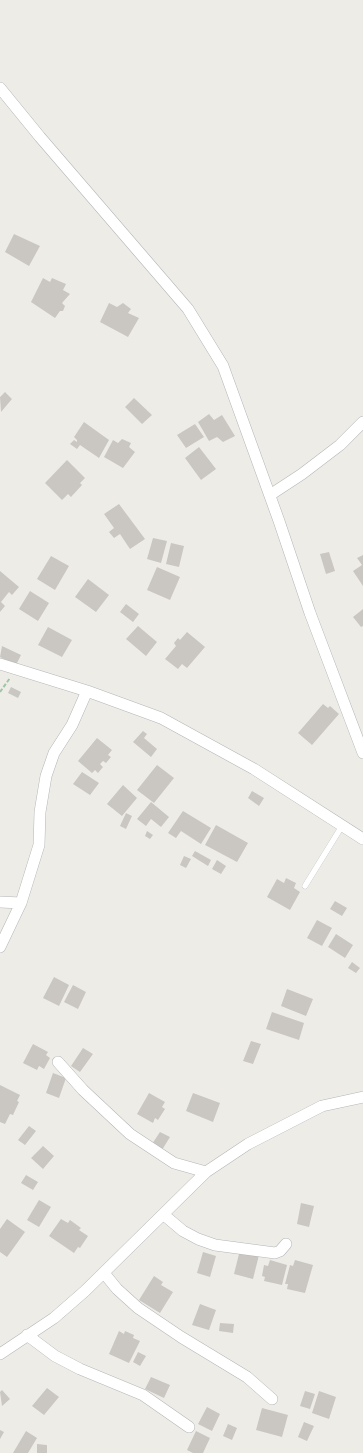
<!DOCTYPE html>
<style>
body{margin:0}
canvas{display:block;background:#eeece6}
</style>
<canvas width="363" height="1453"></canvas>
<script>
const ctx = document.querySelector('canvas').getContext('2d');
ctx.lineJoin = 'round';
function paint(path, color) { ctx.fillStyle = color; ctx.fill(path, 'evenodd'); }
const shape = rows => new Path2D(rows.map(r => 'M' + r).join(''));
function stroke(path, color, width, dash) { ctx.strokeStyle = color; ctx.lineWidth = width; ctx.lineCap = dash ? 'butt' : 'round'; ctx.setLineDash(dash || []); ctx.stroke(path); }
paint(shape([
 [14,234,40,246,29,266,5,252],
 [43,278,50,282,52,278,66,284,63,290,70,294,62,303,65,306,63,311,60,311,55,318,31,302],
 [109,303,117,307,123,303,131,309,128,313,139,318,128,337,100,322],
 [5,392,12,399,1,412,0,397],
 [134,398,152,415,142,424,125,407],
 [209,414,214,420,222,415,235,436,223,442,217,437,209,441,198,422],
 [84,422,109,440,99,458,80,445,77,449,70,444,74,440,77,442,77,440,74,437],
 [195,424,204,437,186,448,177,435],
 [122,439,131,443,129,447,135,452,123,468,104,457,113,440,118,443],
 [199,447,216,469,201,480,185,458],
 [67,460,85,478,80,483,82,485,71,497,68,494,62,500,45,483],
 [119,504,145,539,130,549,120,534,114,538,109,532,114,528,104,514],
 [153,538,167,541,161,563,147,559],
 [171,543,184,546,179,567,166,564],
 [329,552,335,571,326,574,320,554],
 [363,555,363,586,353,571,362,565,357,558],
 [51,556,69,566,55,590,37,579],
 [157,567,180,577,170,600,147,590],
 [0,571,19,587,12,595,9,592,1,602,5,606,0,612],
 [88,579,109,595,96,612,75,597],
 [30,591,49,603,38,621,19,609],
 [126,604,139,614,133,622,120,612],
 [363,609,363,626,361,627,353,617],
 [138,626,157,642,146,656,126,639],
 [48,627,72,640,62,657,38,645],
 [187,632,205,647,187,668,182,664,178,669,165,659,176,646,174,643,178,638,180,640],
 [2,646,21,655,16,665,0,657],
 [11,687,21,692,18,698,8,693],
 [323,704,328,708,330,706,339,714,312,745,298,733],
 [143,731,147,734,144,738,157,749,151,757,133,742],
 [97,738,112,750,108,755,111,757,106,763,103,761,100,764,103,767,98,773,95,770,92,773,78,761],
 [157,765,174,778,154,803,137,790],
 [82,772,99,783,90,795,73,784],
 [123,785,137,798,122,816,107,804],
 [252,791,264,798,259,806,248,798],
 [151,802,169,817,161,827,151,819,146,826,137,819],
 [183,811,211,828,201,844,181,831,176,838,168,833],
 [126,813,132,816,126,829,120,826],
 [216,825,248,843,237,862,205,845],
 [147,831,153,835,150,839,145,836],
 [195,851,211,860,208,866,192,856],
 [184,856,191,859,186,868,180,865],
 [217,860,226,866,221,874,212,869],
 [286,878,296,883,294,888,300,892,290,910,267,897,277,879,284,883],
 [335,901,347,908,342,916,330,909],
 [317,920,332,928,322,946,307,938],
 [336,934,353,945,345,958,328,947],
 [352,962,360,968,356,973,348,968],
 [54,977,69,985,59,1006,43,998],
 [73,985,86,992,78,1009,64,1002],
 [287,989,313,999,306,1016,281,1006],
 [272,1012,304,1023,299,1040,266,1029],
 [251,1041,261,1044,253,1064,243,1061],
 [33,1044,48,1052,46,1055,50,1058,44,1069,39,1066,37,1070,23,1063],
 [83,1048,93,1054,80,1072,71,1066],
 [53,1073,66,1078,59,1098,46,1093],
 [0,1085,20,1095,17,1101,19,1102,13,1115,10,1114,5,1124,0,1122],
 [149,1093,165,1102,162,1107,165,1109,158,1120,155,1118,153,1123,137,1114],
 [193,1093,220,1103,213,1122,186,1111],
 [29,1126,36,1131,25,1145,18,1140],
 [160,1132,170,1137,162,1150,152,1144],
 [43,1146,54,1156,43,1169,31,1158],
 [26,1175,38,1182,33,1190,21,1183],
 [39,1200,51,1207,39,1227,27,1220],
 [301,1203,314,1206,309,1227,297,1224],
 [7,1219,25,1232,7,1257,0,1252,0,1229],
 [61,1219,68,1223,70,1220,81,1228,79,1230,88,1236,80,1248,78,1247,74,1253,49,1236],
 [240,1250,259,1255,253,1279,234,1274],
 [203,1252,216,1256,210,1277,197,1273],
 [270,1260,287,1265,282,1285,264,1281,265,1277,262,1276,264,1265,268,1266],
 [295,1260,313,1265,305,1293,287,1289,288,1284,285,1284,290,1265,293,1266],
 [154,1276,163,1282,161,1285,173,1292,160,1313,139,1300],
 [200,1304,216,1310,209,1330,192,1325],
 [220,1323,234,1324,233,1333,219,1331],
 [119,1331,124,1334,125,1331,134,1335,133,1338,140,1341,129,1363,109,1354],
 [138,1352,146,1356,140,1366,133,1362],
 [151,1377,170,1385,164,1398,145,1389],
 [47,1388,59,1397,44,1415,32,1406],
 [2,1390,10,1399,2,1406,0,1392],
 [305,1391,315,1394,310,1409,300,1406],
 [319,1391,336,1397,329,1419,312,1413],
 [207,1407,220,1414,212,1431,198,1424],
 [262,1408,288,1415,282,1437,256,1430],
 [304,1422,314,1426,307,1441,298,1437],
 [228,1424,237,1428,232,1440,223,1436],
 [0,1430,4,1432,0,1439],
 [26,1431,37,1438,28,1453,13,1453],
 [196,1431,210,1438,203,1453,193,1453,187,1450],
 [37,1444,47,1445,47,1453,37,1453]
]), '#cac7c2');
const service = shape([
 [305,886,342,826]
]);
const minor = shape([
 [0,88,40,137,188,309,223,366,279,521,310,613,363,753],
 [270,495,302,474,340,445,363,422],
 [0,664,87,691,161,718,254,769,363,839],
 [0,902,21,903],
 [0,947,21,903,39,845,40,812,46,776,54,753,72,725,87,691],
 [58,1062,83,1090,130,1134,174,1163,206,1172],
 [164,1215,183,1231,198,1239,215,1245,275,1253,280,1251,286,1244],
 [104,1273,117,1289,138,1308,181,1337,247,1377,272,1399],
 [27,1335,55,1356,80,1369,143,1395,189,1427],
 [0,1354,54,1318,85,1291,206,1172,248,1144,322,1106,363,1097]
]);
stroke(service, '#b3b6b9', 6);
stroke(minor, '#b3b6b9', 12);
stroke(shape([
 [0,692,10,678]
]), '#9ec5a6', 2, [4, 2]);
stroke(service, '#fff', 5.5);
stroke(minor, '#fff', 11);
</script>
